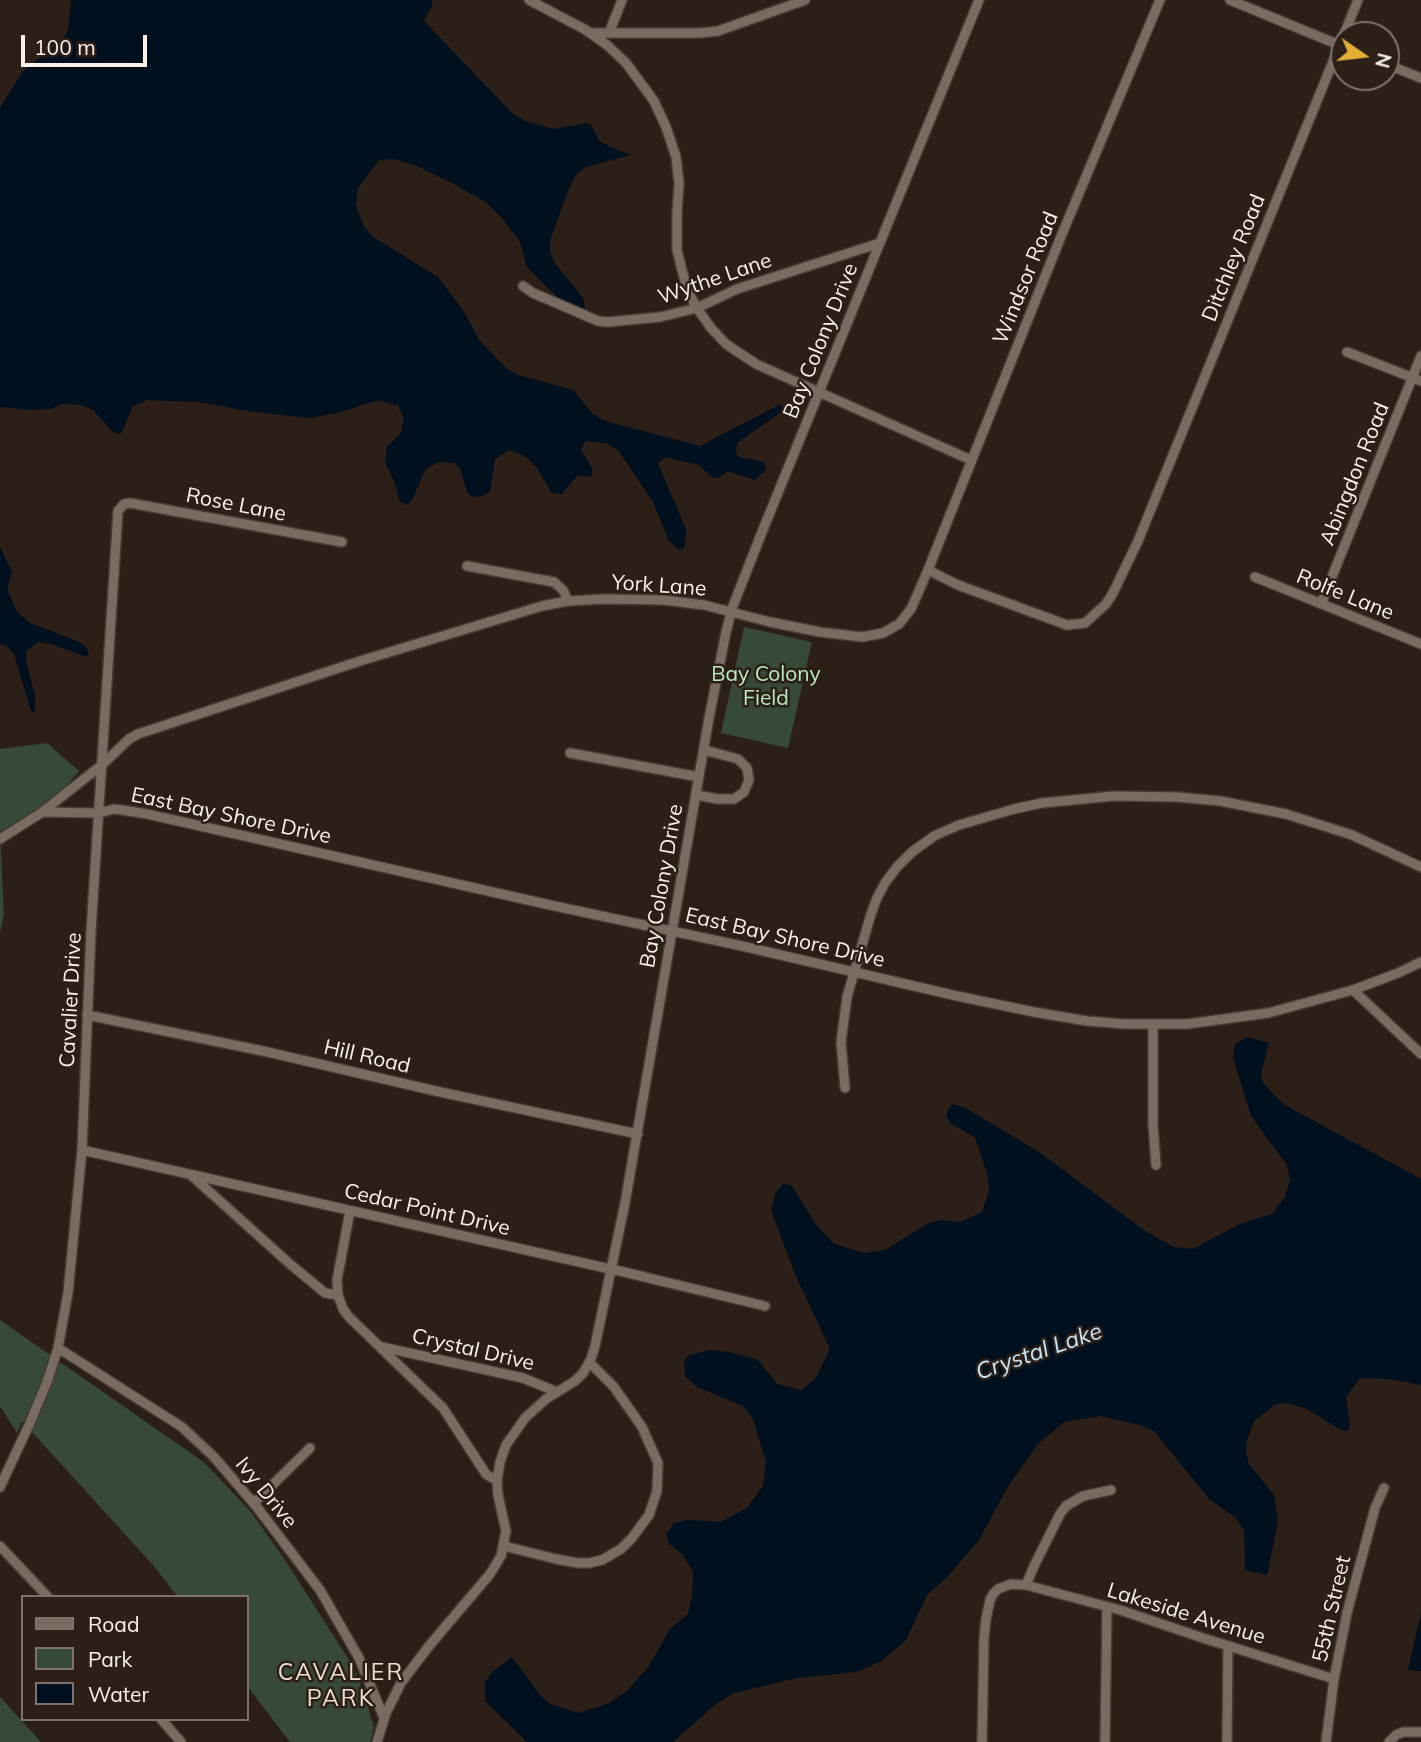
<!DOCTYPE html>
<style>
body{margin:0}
#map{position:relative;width:1421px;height:1742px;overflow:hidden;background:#2b1f17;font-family:Mulish,sans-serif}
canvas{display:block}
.legend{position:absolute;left:21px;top:1595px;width:228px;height:126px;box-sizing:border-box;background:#2b1f17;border:2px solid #7e736c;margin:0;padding:9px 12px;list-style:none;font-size:21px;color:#faf1ec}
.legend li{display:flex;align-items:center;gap:14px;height:35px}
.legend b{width:35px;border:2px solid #7e736c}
.north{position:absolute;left:1330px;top:21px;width:70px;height:70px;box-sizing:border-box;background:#2b1f17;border:2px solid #7e736c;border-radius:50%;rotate:104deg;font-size:19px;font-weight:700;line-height:28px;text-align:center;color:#faf1ec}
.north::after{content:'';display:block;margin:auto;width:24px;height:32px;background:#e4ae35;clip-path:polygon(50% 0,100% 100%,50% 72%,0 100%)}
.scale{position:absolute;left:21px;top:35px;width:126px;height:32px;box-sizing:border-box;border:4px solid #faf1ec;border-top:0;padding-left:9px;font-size:21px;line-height:24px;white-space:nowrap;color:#faf1ec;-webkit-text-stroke:5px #2b1f17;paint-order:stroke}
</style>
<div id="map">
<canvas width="1421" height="1742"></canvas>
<ul class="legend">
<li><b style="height:9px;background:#7a6b62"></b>Road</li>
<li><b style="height:19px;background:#374939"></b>Park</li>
<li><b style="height:19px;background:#00101e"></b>Water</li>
</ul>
<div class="north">N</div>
<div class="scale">100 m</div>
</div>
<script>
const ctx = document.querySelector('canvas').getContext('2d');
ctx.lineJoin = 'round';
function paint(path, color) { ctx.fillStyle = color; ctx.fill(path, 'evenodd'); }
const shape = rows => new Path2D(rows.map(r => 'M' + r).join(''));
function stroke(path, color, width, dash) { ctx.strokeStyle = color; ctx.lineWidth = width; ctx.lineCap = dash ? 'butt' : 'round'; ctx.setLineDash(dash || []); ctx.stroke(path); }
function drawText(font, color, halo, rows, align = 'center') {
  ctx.font = font + ' Mulish,sans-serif'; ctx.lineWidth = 5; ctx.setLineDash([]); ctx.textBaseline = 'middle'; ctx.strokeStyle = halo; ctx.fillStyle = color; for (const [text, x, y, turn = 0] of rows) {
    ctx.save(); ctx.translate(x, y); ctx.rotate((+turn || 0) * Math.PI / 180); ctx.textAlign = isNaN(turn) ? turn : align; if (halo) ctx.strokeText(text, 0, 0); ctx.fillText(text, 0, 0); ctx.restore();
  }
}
paint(shape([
 [744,627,812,642,788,748,721,733],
 [47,743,79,771,61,792,45,806,0,832,4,915,0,932,0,749],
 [0,1320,205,1463,251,1512,283,1557,353,1666,365,1696,374,1728,370,1742,290,1742,247,1686,247,1597,178,1597,153,1565,22,1421,17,1433,0,1406],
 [0,1697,13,1711,41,1742,0,1742]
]), '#374939');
paint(shape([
 [71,0,431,0,433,4,424,21,511,112,525,121,553,129,587,123,591,125,600,142,630,155,586,167,576,175,568,190,550,241,550,252,554,262,583,298,585,308,579,311,564,304,527,267,520,242,502,218,486,202,450,182,417,166,394,159,379,160,358,188,356,205,363,225,373,237,438,277,465,313,479,340,507,369,518,375,573,390,593,414,605,421,700,446,779,405,783,407,781,412,737,443,736,453,739,457,764,462,766,469,755,480,728,471,718,478,713,478,699,465,665,457,658,464,686,529,685,546,682,549,677,548,669,541,653,502,618,450,606,443,585,441,581,450,592,468,592,477,577,476,562,494,552,493,537,468,525,456,509,450,495,459,490,492,480,497,470,496,467,492,460,468,454,463,438,462,425,470,413,498,407,505,400,502,394,481,385,463,387,447,401,433,404,418,398,406,379,400,337,413,308,418,248,411,199,402,147,400,133,406,121,434,113,432,93,410,81,405,62,404,51,409,28,410,0,407,0,108,22,72,61,41,68,31],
 [0,547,12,572,7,589,17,612,30,623,79,642,87,648,89,656,87,657,51,644,38,642,26,651,26,661,35,696,35,713,31,711,14,654,7,646,0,644],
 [1247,1037,1269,1043,1261,1074,1263,1083,1283,1104,1421,1179,1421,1385,1390,1379,1360,1378,1346,1397,1350,1426,1347,1431,1341,1430,1307,1409,1287,1403,1276,1404,1254,1421,1247,1440,1246,1451,1249,1464,1274,1495,1278,1521,1267,1575,1245,1570,1244,1530,1235,1517,1209,1499,1154,1431,1140,1425,1100,1416,1064,1422,1037,1445,1007,1488,979,1540,947,1577,927,1595,906,1640,880,1662,856,1672,797,1678,734,1693,716,1704,673,1742,527,1742,485,1701,485,1682,492,1672,512,1657,539,1694,550,1704,578,1713,610,1703,628,1690,649,1666,670,1629,688,1614,692,1596,693,1571,682,1554,669,1544,666,1534,674,1523,687,1520,721,1522,747,1508,763,1486,766,1462,753,1419,743,1406,697,1387,685,1376,684,1362,689,1355,710,1350,729,1352,758,1360,777,1384,801,1390,815,1379,830,1349,795,1274,771,1210,776,1192,783,1184,791,1185,817,1226,834,1244,864,1253,885,1250,927,1224,940,1220,960,1222,982,1212,989,1191,987,1173,975,1137,951,1124,946,1115,952,1104,964,1107,1042,1154,1145,1231,1174,1247,1193,1249,1240,1224,1272,1214,1285,1197,1290,1180,1287,1165,1251,1116,1233,1057,1235,1044],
 [1421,1613,1421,1671,1408,1670]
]), '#00101e');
const minor = shape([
 [529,0,586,30,607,45,626,63,654,101,666,127,676,157,679,183,677,213,677,250,682,270,688,292,697,308,711,328,726,344,756,364,971,460],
 [1230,0,1344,47],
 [592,33,700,33,718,31,805,0],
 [609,33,622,0],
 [1386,64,1421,78],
 [523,286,533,293,598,321,608,322,660,317,697,308,737,289,880,243],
 [1347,352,1421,381],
 [467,566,554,582,563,590,568,601],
 [928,570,958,585,1067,625,1085,623,1106,604,1113,593,1138,541,1358,0],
 [1255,577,1421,644],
 [1321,604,1421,356],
 [570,753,699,777],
 [696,795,718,799,734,799,744,792,749,780,747,768,738,759,704,750],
 [42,812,99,813,114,809,122,810,147,814,550,905,742,946,957,996,1034,1012,1087,1021,1124,1024,1187,1024,1268,1013,1353,990,1398,973,1421,962],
 [0,839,41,813,103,764,129,739,138,734,360,661,542,606,568,601,603,599,664,600,704,605,770,622,820,632,862,637,883,633,899,624,911,609,928,570,1062,234,1160,0],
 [1353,990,1421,1054],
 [87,1015,263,1051,440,1092,638,1134],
 [1153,1024,1153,1125,1156,1165],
 [845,1088,841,1042,847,997,871,914,877,898,885,883,897,867,912,852,934,836,959,825,1014,809,1042,803,1114,796,1177,797,1220,801,1286,814,1352,835,1421,867],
 [82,1150,628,1273,765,1306],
 [192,1176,290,1264,325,1293,338,1295],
 [350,1211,337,1280,338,1295,343,1309,349,1317,443,1408,486,1474,497,1481],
 [382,1347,523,1378,557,1392],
 [58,1348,182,1427,214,1457,256,1506,320,1590,359,1658,384,1718],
 [0,1487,29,1425,47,1382,58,1348,68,1293,82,1150,91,931,118,511,124,504,130,503,342,542],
 [254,1503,310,1448],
 [0,1546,48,1597],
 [504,1546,556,1559,578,1563,589,1563,602,1560,621,1549,632,1538,649,1515,657,1491,658,1463,642,1427,614,1387,590,1363],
 [1026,1585,1035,1564,1060,1514,1066,1506,1083,1496,1111,1490],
 [161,1719,181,1742],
 [377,1742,386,1713,401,1683,429,1646,490,1574,501,1556,506,1531,498,1495,497,1481,500,1462,506,1445,525,1418,546,1399,575,1381,583,1373,591,1359,595,1346,625,1203,709,718,726,632,733,606,762,532,979,0],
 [982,1742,984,1639,986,1619,990,1600,993,1594,998,1589,1011,1584,1026,1585,1120,1610,1203,1638,1334,1679],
 [1105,1742,1107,1607],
 [1227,1742,1228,1646],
 [1326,1742,1334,1679,1347,1613,1375,1508,1384,1488],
 [1389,1742,1396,1735,1403,1732,1421,1732]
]);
stroke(minor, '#463b36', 12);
stroke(minor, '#7a6b62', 9);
drawText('21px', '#faf1ec', '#2b1f17', [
 ["Ditchley Road",1234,258,-68],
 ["Windsor Road",1026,278,-68],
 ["Wythe Lane",715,279,-19],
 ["Bay Colony Drive",821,341,-68],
 ["Abingdon Road",1355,474,-68],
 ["Rose Lane",236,505,11],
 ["York Lane",659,586,4],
 ["Rolfe Lane",1345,595,22],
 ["East Bay Shore Drive",231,816,12],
 ["Bay Colony Drive",662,886,-80],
 ["East Bay Shore Drive",785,938,13],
 ["Cavalier Drive",71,1000,-87],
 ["Hill Road",367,1057,13],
 ["Cedar Point Drive",427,1210,13],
 ["Crystal Drive",473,1350,13],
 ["Ivy Drive",266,1493,51],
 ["55th Street",1332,1609,-77],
 ["Lakeside Avenue",1186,1614,17]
]);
drawText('21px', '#bae8bf', '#2b1f17', [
 ["Bay Colony",766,675],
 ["Field",766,699]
]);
drawText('italic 23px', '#c4e4f8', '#2b1f17', [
 ["Crystal Lake",1039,1352,-19]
]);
ctx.letterSpacing = '2px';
drawText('23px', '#efded4', '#2b1f17', [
 ["CAVALIER",341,1673],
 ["PARK",341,1699]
]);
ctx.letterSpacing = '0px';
</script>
